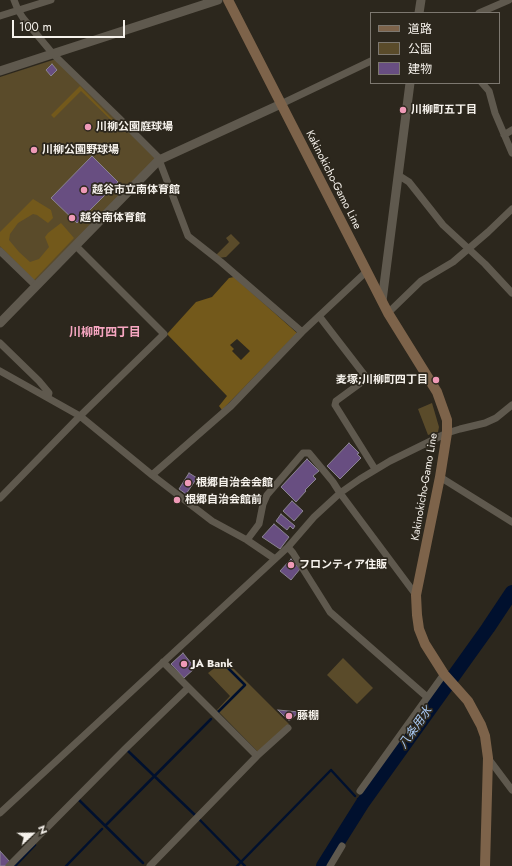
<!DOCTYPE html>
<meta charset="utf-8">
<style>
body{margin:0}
#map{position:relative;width:512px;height:866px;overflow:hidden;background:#2c271d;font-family:Jost,"Noto Sans JP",sans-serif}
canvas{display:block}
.legend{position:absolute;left:370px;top:12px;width:130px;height:72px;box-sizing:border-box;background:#2c271d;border:1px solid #7d7870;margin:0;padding:5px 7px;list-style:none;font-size:12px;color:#f6f2ec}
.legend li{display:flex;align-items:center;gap:8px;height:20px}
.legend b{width:20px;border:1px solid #7d7870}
.north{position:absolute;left:12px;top:814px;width:40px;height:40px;-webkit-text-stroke:3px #2c271d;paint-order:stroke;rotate:68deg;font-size:11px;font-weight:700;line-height:16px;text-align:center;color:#f6f2ec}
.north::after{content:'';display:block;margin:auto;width:14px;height:18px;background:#f6f2ec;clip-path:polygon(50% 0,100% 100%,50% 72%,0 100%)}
.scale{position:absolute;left:12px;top:20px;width:113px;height:18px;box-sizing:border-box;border:2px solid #f6f2ec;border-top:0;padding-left:5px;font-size:12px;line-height:14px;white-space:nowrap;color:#f6f2ec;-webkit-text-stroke:3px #2c271d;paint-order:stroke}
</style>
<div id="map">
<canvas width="512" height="866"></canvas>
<ul class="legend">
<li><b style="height:5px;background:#7d634a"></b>道路</li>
<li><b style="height:11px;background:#5a4b2a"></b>公園</li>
<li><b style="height:11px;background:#684e81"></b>建物</li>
</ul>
<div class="north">N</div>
<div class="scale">100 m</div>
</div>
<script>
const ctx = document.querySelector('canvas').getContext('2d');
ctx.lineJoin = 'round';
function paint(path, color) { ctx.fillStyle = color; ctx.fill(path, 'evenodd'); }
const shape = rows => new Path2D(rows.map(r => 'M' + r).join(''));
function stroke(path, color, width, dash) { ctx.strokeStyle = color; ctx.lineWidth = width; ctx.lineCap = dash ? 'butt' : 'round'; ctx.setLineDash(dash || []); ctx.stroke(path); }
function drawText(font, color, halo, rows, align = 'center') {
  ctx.font = font + ' Jost,"Noto Sans JP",sans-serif'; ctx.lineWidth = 3.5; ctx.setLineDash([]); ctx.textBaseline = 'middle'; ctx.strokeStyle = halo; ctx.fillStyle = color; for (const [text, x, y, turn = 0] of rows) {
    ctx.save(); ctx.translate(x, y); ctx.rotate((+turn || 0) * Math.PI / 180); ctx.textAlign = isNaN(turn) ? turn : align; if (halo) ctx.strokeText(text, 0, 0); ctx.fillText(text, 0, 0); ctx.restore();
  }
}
paint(shape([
 [56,59,156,158,36,286,0,250,0,77],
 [231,234,240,243,226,257,218,258,215,256,229,242,226,238],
 [432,403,439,427,438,432,428,435,418,409],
 [343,658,373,688,357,704,327,675],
 [225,660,289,724,259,751,257,751,217,710,230,696,208,673]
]), '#5a4b2a');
paint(shape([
 [80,86,113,120,112,121,81,91,54,118,51,115],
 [33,199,51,210,53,218,48,223,37,215,33,214,18,223,10,234,9,240,19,252,30,262,39,259,49,247,45,237,48,233,61,223,74,238,34,280,0,246,0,232],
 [234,277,297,333,222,410,219,406,227,396,167,334,196,302,212,297,229,278],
 [237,339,250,351,241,360,232,351,234,349,230,345]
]), '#73591b');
stroke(shape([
 [218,712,245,685,222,662],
 [127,750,196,816,245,866],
 [358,799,362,804],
 [79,800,143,863],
 [106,825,211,719],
 [15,866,35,845],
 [66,866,102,829],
 [237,866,331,770,355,796]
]), '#00102e', 2.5);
stroke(shape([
 [323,866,362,804,488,628,512,592]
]), '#00102e', 14);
const building = shape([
 [52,64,57,70,51,76,46,70,52,64],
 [92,156,118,182,77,223,51,198,92,156],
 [349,443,359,453,357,454,361,458,340,479,327,466,349,443],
 [307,459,319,471,313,476,316,479,305,490,306,491,296,502,281,487,307,459],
 [189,473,197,478,186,494,179,489,189,473],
 [292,501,303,511,294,521,283,511,292,501],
 [281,514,295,526,293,529,290,526,287,530,276,521,281,514],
 [274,524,289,537,280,549,262,537,274,524],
 [291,559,300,569,291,580,280,571,291,559],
 [183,653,195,668,184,678,171,664,183,653],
 [278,710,299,712,289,721,278,710],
 [0,851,10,862,6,866,0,866,0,851]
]);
paint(building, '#684e81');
stroke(building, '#8a8491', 1);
stroke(shape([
 [14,0,18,10,23,18,53,54,120,119,158,157,188,236,221,262,302,332],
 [479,13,509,0],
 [0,16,51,0],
 [482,83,489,91,495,113,512,153],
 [281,104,371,61],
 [504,135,512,130],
 [398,175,409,182,443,225,485,264,512,293],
 [0,251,36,286],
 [388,313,421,281,453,262,488,232,512,209],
 [319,316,366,377,362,382,336,401,335,405,375,469],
 [0,343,39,381,49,393,48,397],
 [0,371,80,416,152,475,212,521,247,540,275,559],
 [152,475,231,406,302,332,367,271],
 [440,477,512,522],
 [0,498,80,416,164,334,76,246],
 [247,540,259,524,263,504,267,495,303,453,309,453,333,482,340,493,416,595],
 [288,547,293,553,330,612,427,697],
 [163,662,257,756],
 [488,758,512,790],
 [360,791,444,674],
 [0,813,275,559,288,547,314,517,340,493,360,479,390,461,447,433,460,429,485,423,496,418,512,405],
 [9,866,125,749,188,688],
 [150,866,257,756,288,728],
 [330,866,342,846]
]), '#5f594e', 7);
stroke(shape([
 [419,13,421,0],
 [0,71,218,0],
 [382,301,410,83],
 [0,323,159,160,281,104]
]), '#5f594e', 9);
stroke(shape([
 [228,0,388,313,437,392,447,420,447,433,440,477,416,595,417,615,419,629,425,644,444,674,468,701,481,725,485,736,488,758,485,866]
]), '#7d634a', 10);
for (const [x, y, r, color] of [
 [403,110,4,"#ef9ab7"],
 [88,127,4,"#ef9ab7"],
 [34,150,4,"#ef9ab7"],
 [84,190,4,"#ef9ab7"],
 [72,218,4,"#ef9ab7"],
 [436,380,4,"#ef9ab7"],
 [188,483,4,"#ef9ab7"],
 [177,500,4,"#ef9ab7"],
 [291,565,4,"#ef9ab7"],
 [184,664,4,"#ef9ab7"],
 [289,716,4,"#ef9ab7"]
]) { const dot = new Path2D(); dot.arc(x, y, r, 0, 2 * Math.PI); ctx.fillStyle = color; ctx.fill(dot); stroke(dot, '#2c271d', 1.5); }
drawText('bold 11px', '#f6f2ec', '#2c271d', [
 ["川柳町五丁目",411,110],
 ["川柳公園庭球場",96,127],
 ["川柳公園野球場",42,150],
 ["越谷市立南体育館",92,190],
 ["越谷南体育館",80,218],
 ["麦塚;川柳町四丁目",428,380,"right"],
 ["根郷自治会会館",196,483],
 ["根郷自治会館前",185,500],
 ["フロンティア住販",299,565],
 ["JA Bank",192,664],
 ["藤棚",297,716]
], 'left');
drawText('11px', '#f6f2ec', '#2c271d', [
 ["Kakinokicho-Gamo Line",333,180,63],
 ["Kakinokicho-Gamo Line",425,487,-80]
]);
drawText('bold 12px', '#f6a6c1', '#2c271d', [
 ["川柳町四丁目",105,333]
]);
drawText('italic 12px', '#a7c7f1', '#2c271d', [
 ["八条用水",416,728,-55]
]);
</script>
